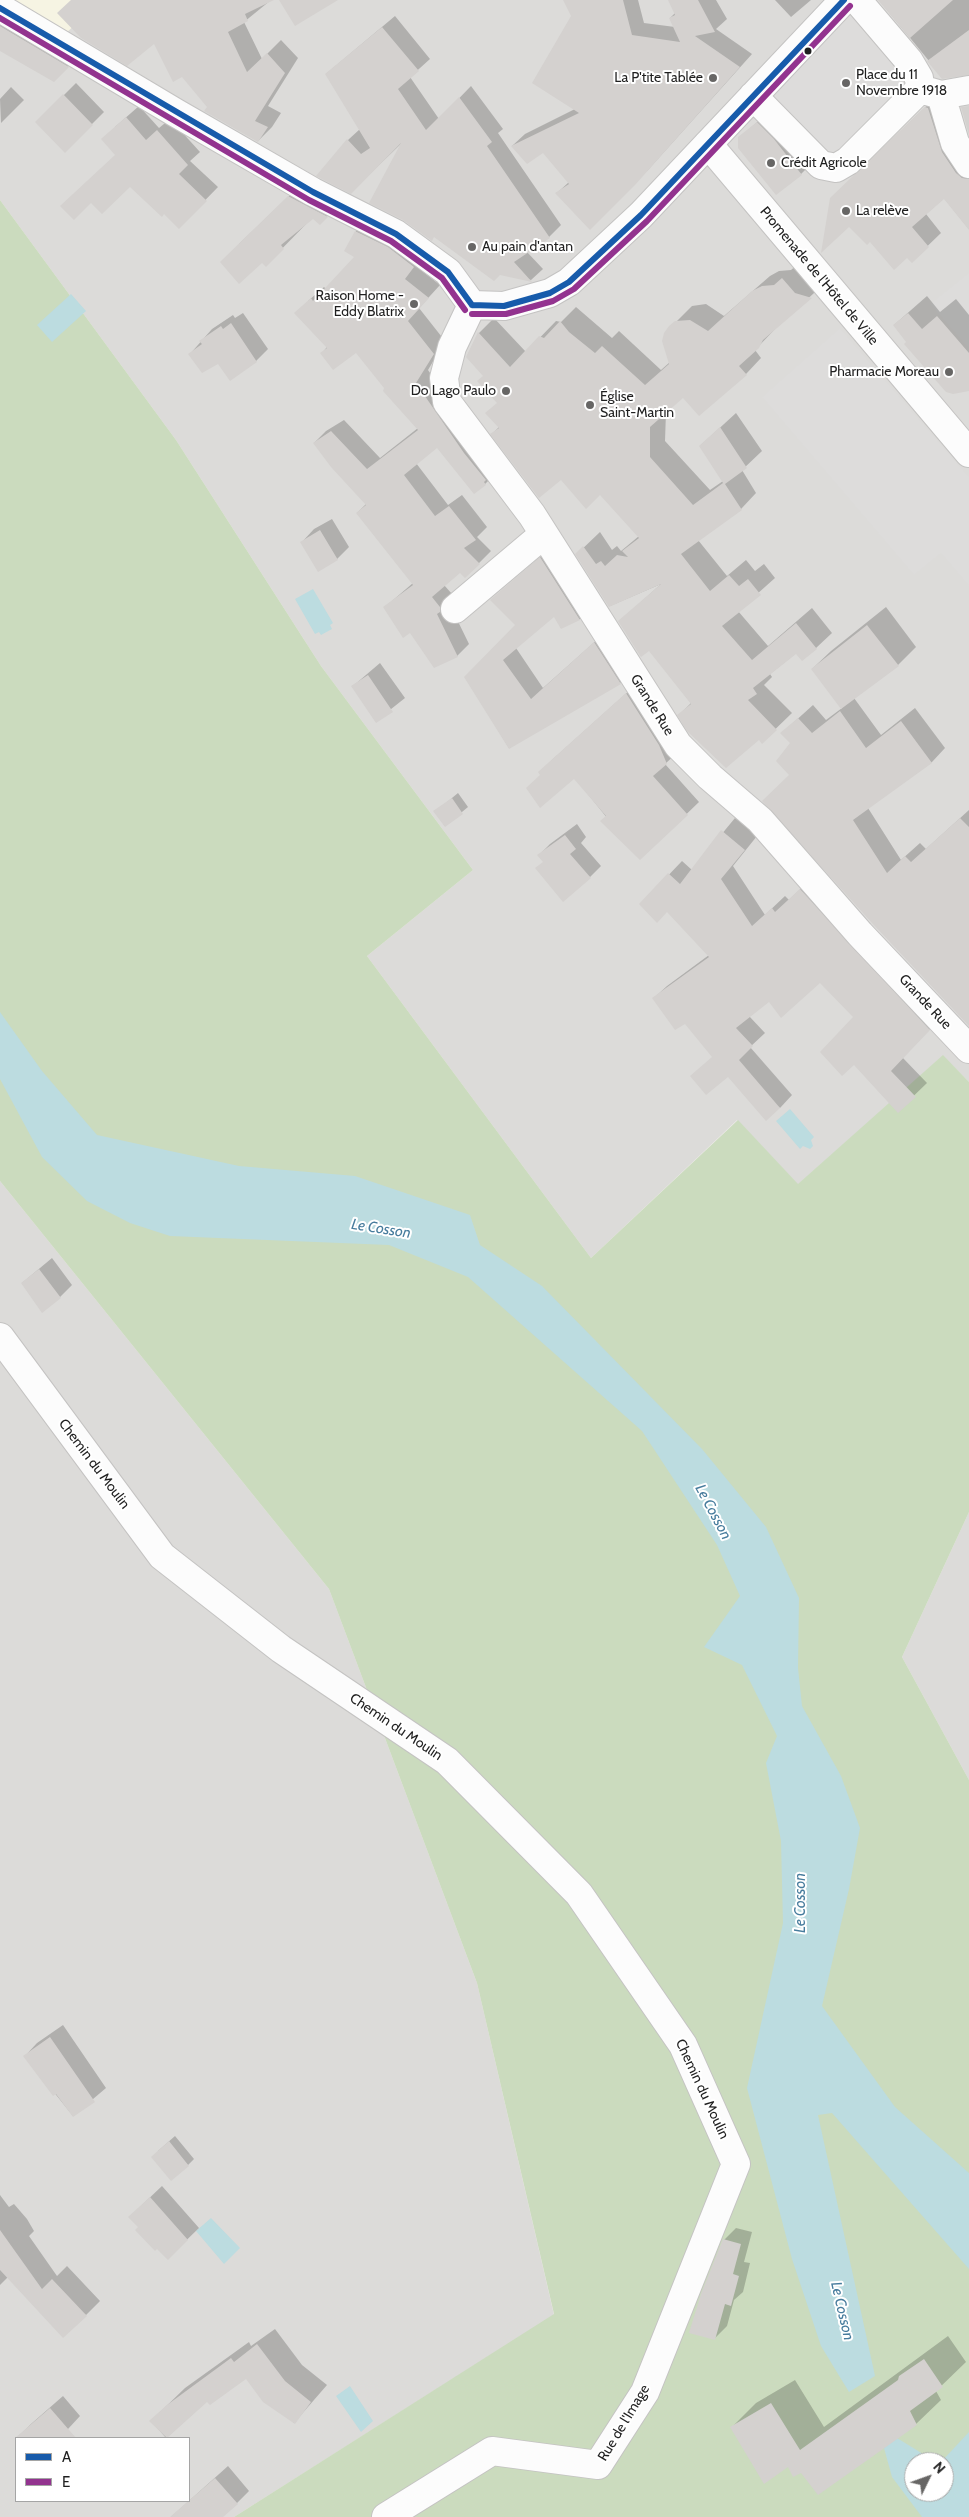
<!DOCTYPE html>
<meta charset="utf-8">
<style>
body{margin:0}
#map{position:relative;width:969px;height:2517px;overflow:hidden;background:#edebe8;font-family:Cabin,sans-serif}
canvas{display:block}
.legend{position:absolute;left:15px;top:2437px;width:175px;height:65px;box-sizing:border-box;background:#fff;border:1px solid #a5a5a5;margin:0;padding:6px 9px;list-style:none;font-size:15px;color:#1f1f1f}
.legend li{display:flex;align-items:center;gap:10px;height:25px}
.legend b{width:25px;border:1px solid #a5a5a5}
.north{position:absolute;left:904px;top:2452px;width:50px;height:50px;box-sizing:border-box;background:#fff;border:1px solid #a5a5a5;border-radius:50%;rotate:48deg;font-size:14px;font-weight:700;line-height:20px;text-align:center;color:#1f1f1f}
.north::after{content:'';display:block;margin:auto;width:18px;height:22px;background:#676665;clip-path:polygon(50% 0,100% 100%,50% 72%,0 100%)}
</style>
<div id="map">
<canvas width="969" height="2517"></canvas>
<ul class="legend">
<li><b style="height:6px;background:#175bab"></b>A</li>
<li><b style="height:6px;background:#93338f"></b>E</li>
</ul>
<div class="north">N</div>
</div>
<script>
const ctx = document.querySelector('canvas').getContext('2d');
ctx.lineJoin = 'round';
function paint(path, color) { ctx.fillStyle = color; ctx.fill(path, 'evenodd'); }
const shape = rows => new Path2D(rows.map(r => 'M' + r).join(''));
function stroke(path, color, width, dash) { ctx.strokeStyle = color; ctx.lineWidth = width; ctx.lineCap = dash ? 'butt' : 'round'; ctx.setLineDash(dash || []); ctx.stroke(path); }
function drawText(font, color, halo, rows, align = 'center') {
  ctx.font = font + ' Cabin,sans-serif'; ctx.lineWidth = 4; ctx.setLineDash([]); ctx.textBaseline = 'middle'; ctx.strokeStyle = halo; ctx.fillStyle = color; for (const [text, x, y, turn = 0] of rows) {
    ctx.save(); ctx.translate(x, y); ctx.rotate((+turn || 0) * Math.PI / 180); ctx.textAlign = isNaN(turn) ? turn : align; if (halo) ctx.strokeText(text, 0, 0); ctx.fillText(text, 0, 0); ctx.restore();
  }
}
paint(shape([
 [0,0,969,0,969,1082,943,1056,798,1185,737,1120,591,1258,367,956,473,870,321,666,176,440,0,200],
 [0,1181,329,1589,477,1983,554,2315,234,2517,0,2517],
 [16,2438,189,2438,189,2501,16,2501],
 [969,1512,969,1780,902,1657]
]), '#dcdbd9');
paint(shape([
 [8,0,102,0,65,34]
]), '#f6f4e3');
paint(shape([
 [0,200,176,440,321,666,473,870,367,956,591,1258,738,1120,798,1184,943,1055,969,1082,969,1512,902,1657,969,1780,969,2517,234,2517,554,2314,477,1983,329,1589,0,1181],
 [914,2462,944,2462,944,2492,914,2492]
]), '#cbdbbe');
paint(shape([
 [853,9,910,78,910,87,841,156,826,158,771,94],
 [969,273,969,349,930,304],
 [840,328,969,477,969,586,941,553,914,575,762,397]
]), '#dddcdb');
paint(shape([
 [71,294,86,311,52,342,37,325],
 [313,589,333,623,330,625,332,629,321,635,319,632,315,634,295,599],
 [0,1012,42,1071,97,1135,239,1166,355,1176,470,1215,480,1245,542,1286,702,1449,766,1527,799,1598,798,1668,802,1706,841,1776,860,1828,849,1889,822,2006,895,2107,969,2173,969,2269,832,2113,818,2115,875,2376,849,2392,821,2346,792,2259,747,2088,783,1923,781,1841,766,1763,777,1736,742,1665,704,1647,740,1596,717,1545,642,1431,468,1277,389,1245,170,1236,130,1223,87,1201,42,1157,0,1079],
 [790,1109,814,1137,811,1140,813,1146,810,1149,803,1146,800,1149,776,1121],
 [211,2218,240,2248,224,2264,196,2231],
 [350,2386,373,2421,361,2432,336,2396],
 [969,2432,969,2517,922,2517,892,2477,884,2448,897,2438,936,2462,914,2462,914,2492,944,2492,944,2462,941,2462]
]), '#bcdce0');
paint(shape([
 [72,0,271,0,244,22,262,59,281,40,298,58,268,106,281,113,272,127,258,141,208,107,155,42],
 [565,0,638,0,644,23,675,27,670,18,676,12,669,0,716,0,727,19,716,29,752,54,647,171,557,193,569,182,543,151,512,146,525,134,575,109,573,16],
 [775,0,811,0,791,17],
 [879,0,969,0,969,74,943,78],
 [0,8,79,55,54,81,0,50],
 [395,16,430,59,410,77,439,119,471,86,503,129,498,133,561,225,549,237,527,252,543,269,531,280,500,273,406,139,351,192,348,140,360,129,326,74],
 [76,83,104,112,65,151,37,122],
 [11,87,24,100,1,123,0,99],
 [939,94,969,159,969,229,944,198,926,214,941,233,912,261,845,185],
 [139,106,159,128,170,119,200,152,190,161,218,187,179,227,116,155,115,127],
 [770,111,813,162,801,174,739,138],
 [307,179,345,199,320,223,313,217,266,265,239,244],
 [368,219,425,254,417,267,440,285,419,308,445,341,428,370,497,472,485,484,437,446,416,463,448,505,462,495,487,527,477,537,491,551,479,563,460,571,444,585,452,594,448,601,469,644,457,656,411,631,385,607,413,583,357,513,367,503,314,443,326,431,344,420,380,458,418,428,356,351,322,353,327,347,308,301,324,287,326,289,356,257,356,231],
 [798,264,826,282,777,327,755,350,761,358,746,374,683,396,666,412,665,441,710,490,723,481,700,446,736,413,762,451,742,470,756,493,741,509,698,540,727,576,746,560,755,571,764,564,775,578,738,611,768,646,812,608,832,633,816,648,796,653,770,674,772,677,764,685,792,713,762,742,759,739,679,715,691,703,650,650,620,621,661,584,610,606,577,554,600,532,612,550,617,546,621,551,639,536,601,493,561,479,492,434,499,427,498,402,484,375,479,333,494,318,526,352,556,321,561,322,576,307,612,338,619,331,661,370,670,362,665,333,692,306,706,304,724,316,770,276,779,271,791,270],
 [927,296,940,312,956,299,969,315,969,390,908,342,894,325],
 [243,313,268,349,256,361,230,379,218,362,190,354,212,329,233,315,235,318],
 [332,519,349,547,337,559,302,542,314,529],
 [553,546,592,607,580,619,561,628,555,615,516,648,543,688,607,631,632,671,620,683,509,748,466,677,516,625,492,600],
 [886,607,916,647,898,665,854,698,881,735,915,708,945,748,932,762,868,808,901,860,920,843,926,849,969,810,969,1024,790,775,792,743,782,733,813,705,826,720,842,708,812,669,831,651],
 [380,663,405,698,376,721,353,686],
 [639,682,679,751,665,764,699,802,640,859,575,778,542,774,552,760],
 [458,793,468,807,445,826,435,812],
 [735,818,757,836,733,866,765,915,785,896,789,900,813,877,942,1017,902,1057,927,1083,898,1111,855,1017,821,981,769,1001,749,1016,765,1033,750,1047,792,1095,780,1108,713,1056,685,1022,654,998,667,986,709,955,667,911,641,904,682,861,692,870],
 [577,824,586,837,581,843,601,866,590,877,539,855,550,844],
 [52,1258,72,1285,60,1297,22,1283],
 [63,2025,106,2088,73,2116,25,2056,37,2043],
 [175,2136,194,2159,188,2165,158,2151],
 [162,2186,199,2228,168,2258,140,2227,142,2205],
 [0,2195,9,2207,14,2204,27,2219,34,2231,29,2236,57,2276,67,2266,100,2301,86,2315,8,2277,0,2285],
 [736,2228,752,2232,744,2262,750,2263,743,2292,734,2300,727,2326,715,2338,724,2240],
 [275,2329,302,2365,327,2385,294,2423,246,2377,208,2400,166,2438,151,2421,185,2388,249,2342,251,2346],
 [948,2336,966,2362,936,2391,941,2400,916,2424,818,2494,801,2471,788,2465,732,2427,756,2403,795,2380,824,2427],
 [63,2396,80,2416,68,2429,57,2438,21,2438,19,2436,31,2424],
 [228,2466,249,2491,237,2503,219,2517,171,2517]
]), '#0003');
paint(shape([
 [71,0,274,0,245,14,248,21,228,32,247,72,267,53,285,73,255,121,268,127,258,142,204,111,207,107,182,77,173,82,154,44,127,66,81,38,57,13],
 [279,0,338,0,295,26],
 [563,0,623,0,632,35,680,42,669,18,675,15,668,0,698,0,715,32,695,36,740,67,635,185,590,230,555,193,569,184,543,153,527,164,511,146,579,113,532,83,571,16],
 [878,0,953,0,910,38],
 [0,26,69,67,54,82,0,51],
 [382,27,419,71,398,89,426,130,459,97,492,142,487,146,550,238,514,262,532,282,500,275,494,281,434,237,432,241,403,220,369,203,401,143,351,194,316,176,347,139,361,154,370,148,325,74],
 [969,30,969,75,942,79,927,61],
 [63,94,93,125,65,153,35,122],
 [969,106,969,135,961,107],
 [925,107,928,108,942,152,956,173,962,178,969,179,969,230,944,199,912,227,929,247,912,263,907,258,894,270,870,242,867,245,849,227,821,253,830,198],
 [126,117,146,140,157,130,188,165,179,174,207,201,179,229,164,214,162,217,130,187,102,214,91,203,74,220,60,206,115,155,101,139],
 [757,122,774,139,802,175,776,195,738,148,738,137],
 [288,196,328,217,320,225,313,219,281,245,284,249,266,267,262,263,239,284,220,262],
 [355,231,388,247,414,267,405,279,429,298,408,321,434,354,416,383,464,453,486,480,484,482,486,485,474,494,437,448,404,475,435,516,449,506,476,540,464,548,480,564,465,578,460,573,432,597,440,607,440,612,437,614,458,657,434,668,410,633,403,638,383,607,413,585,356,513,366,505,331,467,313,443,331,431,367,469,418,430,383,391,384,388,356,353,333,370,320,353,327,348,294,313,311,298,313,301,354,257,344,251],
 [782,278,795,293,812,298,763,340,759,348,739,366,747,375,699,416,683,398,650,427,650,457,693,505,723,483,699,446,720,427,747,468,725,484,742,510,681,554,710,591,729,575,739,586,748,579,761,595,722,626,752,660,796,623,817,649,802,661,796,654,753,688,757,694,748,700,777,730,762,744,759,740,726,768,687,731,677,715,691,704,649,651,641,657,618,621,661,584,609,607,575,554,583,546,596,564,601,561,605,566,617,555,628,557,622,551,639,538,600,495,586,509,561,480,539,498,490,434,499,428,485,413,497,403,477,381,483,376,466,357,478,332,510,367,539,336,544,338,560,321,569,332,595,353,602,346,645,385,669,364,662,341,664,333,669,326,675,321,690,320,708,331,752,291,762,286,774,285],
 [908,313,922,329,937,316,969,353,969,391,953,394,946,392,904,344,906,342,893,325],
 [231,323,257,362,230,381,218,364,202,373,188,354,202,344,199,341,221,326,223,329],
 [320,530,338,560,318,572,300,542],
 [540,557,580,620,561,629,554,617,503,660,531,699,594,642,621,684,509,749,464,677,515,625,490,600],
 [867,625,899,666,841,709,811,669],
 [368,675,393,712,376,723,351,686],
 [626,693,659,745,667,764,653,776,688,815,640,860,600,821,606,816,574,779,540,808,526,788,540,775,538,772],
 [840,711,866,748,901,721,932,763,853,820,887,873,905,856,911,862,960,818,969,827,969,1026,872,923,762,801,789,775,776,761,790,743,780,733,798,718,812,733],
 [452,798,463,814,445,827,433,811],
 [721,830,745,850,721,879,752,926,772,908,775,912,800,889,930,1030,891,1071,916,1097,898,1113,854,1065,842,1076,820,1052,853,1017,820,983,781,1018,769,1002,736,1028,753,1046,739,1060,780,1108,766,1121,728,1077,706,1095,690,1076,712,1057,685,1024,675,1030,652,998,709,957,667,912,657,923,639,904,668,873,680,884],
 [565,835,576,849,570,854,591,878,563,902,535,868,543,862,537,855],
 [39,1269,61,1298,42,1313,21,1283],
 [50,2037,95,2102,73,2117,56,2094,53,2096,23,2056],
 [169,2141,189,2166,171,2181,151,2157],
 [150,2197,188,2240,168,2260,157,2249,155,2251,135,2230,138,2227,128,2217],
 [0,2230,42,2289,52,2279,87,2316,63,2338,0,2270],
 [723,2239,741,2244,733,2274,739,2276,731,2306,725,2304,715,2340,689,2333,701,2294],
 [257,2344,285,2381,311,2402,295,2424,263,2402,246,2379,210,2405,207,2402,167,2438,149,2421,167,2405,231,2358,234,2362],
 [924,2359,943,2387,910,2411,917,2425,818,2495,801,2473,793,2477,788,2467,764,2484,730,2427,771,2403,800,2450,898,2380,899,2376],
 [50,2408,76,2438,15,2438],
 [215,2478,238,2504,223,2517,170,2517]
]), '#d4d1cf');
const minor = shape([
 [0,8,176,113,313,192,396,234,448,272,472,305],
 [920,89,941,95,955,143,969,164],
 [941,95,969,90],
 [753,96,821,165,836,168,848,161,920,89,919,78,909,61,857,0],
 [708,144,969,453],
 [472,305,452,347,444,378,447,402,532,515,678,745,710,777,760,820,860,934,969,1049],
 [472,305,504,306,550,293,569,282,641,215,844,0],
 [455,609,544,534],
 [0,1337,162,1556,281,1649,447,1761,579,1894,683,2045,736,2164,645,2392,598,2465,492,2451,386,2517]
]);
stroke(minor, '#c4c3c2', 30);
stroke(minor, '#fcfcfc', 28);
stroke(shape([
 [0,8,313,192,396,234,448,272,472,305],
 [472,305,504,306,550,293,569,282,641,215,844,0]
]), '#175bab', 6);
stroke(shape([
 [0,18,309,200,391,241,442,278,465,310],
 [472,314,506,314,553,301,574,289,647,221,850,6]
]), '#93338f', 6);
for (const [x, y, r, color] of [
 [808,51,4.5,"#1f1f1f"],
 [713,78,5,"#676665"],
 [846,83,5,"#676665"],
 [771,163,5,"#676665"],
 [846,211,5,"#676665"],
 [472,247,5,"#676665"],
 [414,304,5,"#676665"],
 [949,372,5,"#676665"],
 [506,391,5,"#676665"],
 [590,405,5,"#676665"]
]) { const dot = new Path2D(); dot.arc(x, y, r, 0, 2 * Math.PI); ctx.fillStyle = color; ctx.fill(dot); stroke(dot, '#fff', 2); }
drawText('14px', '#1f1f1f', '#fff', [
 ["Place du 11",856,75],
 ["Novembre 1918",856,91],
 ["La P'tite Tablée",703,78,"right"],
 ["Crédit Agricole",781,163],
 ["La relève",856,211],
 ["Au pain d'antan",482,247],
 ["Raison Home -",404,296,"right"],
 ["Eddy Blatrix",404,312,"right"],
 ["Pharmacie Moreau",939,372,"right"],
 ["Do Lago Paulo",496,391,"right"],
 ["Église",600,397],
 ["Saint-Martin",600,413]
], 'left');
drawText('14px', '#1f1f1f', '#fff', [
 ["Promenade de l'Hôtel de Ville",819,276,50],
 ["Grande Rue",652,705,58],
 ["Grande Rue",925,1002,47],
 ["Chemin du Moulin",94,1464,53],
 ["Chemin du Moulin",396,1727,34],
 ["Chemin du Moulin",702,2089,65],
 ["Rue de l'Image",624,2423,-59]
]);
drawText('italic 15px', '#477c9d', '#fff', [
 ["Le Cosson",381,1229,9],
 ["Le Cosson",713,1512,62],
 ["Le Cosson",801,1903,-90],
 ["Le Cosson",842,2311,77]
]);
</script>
